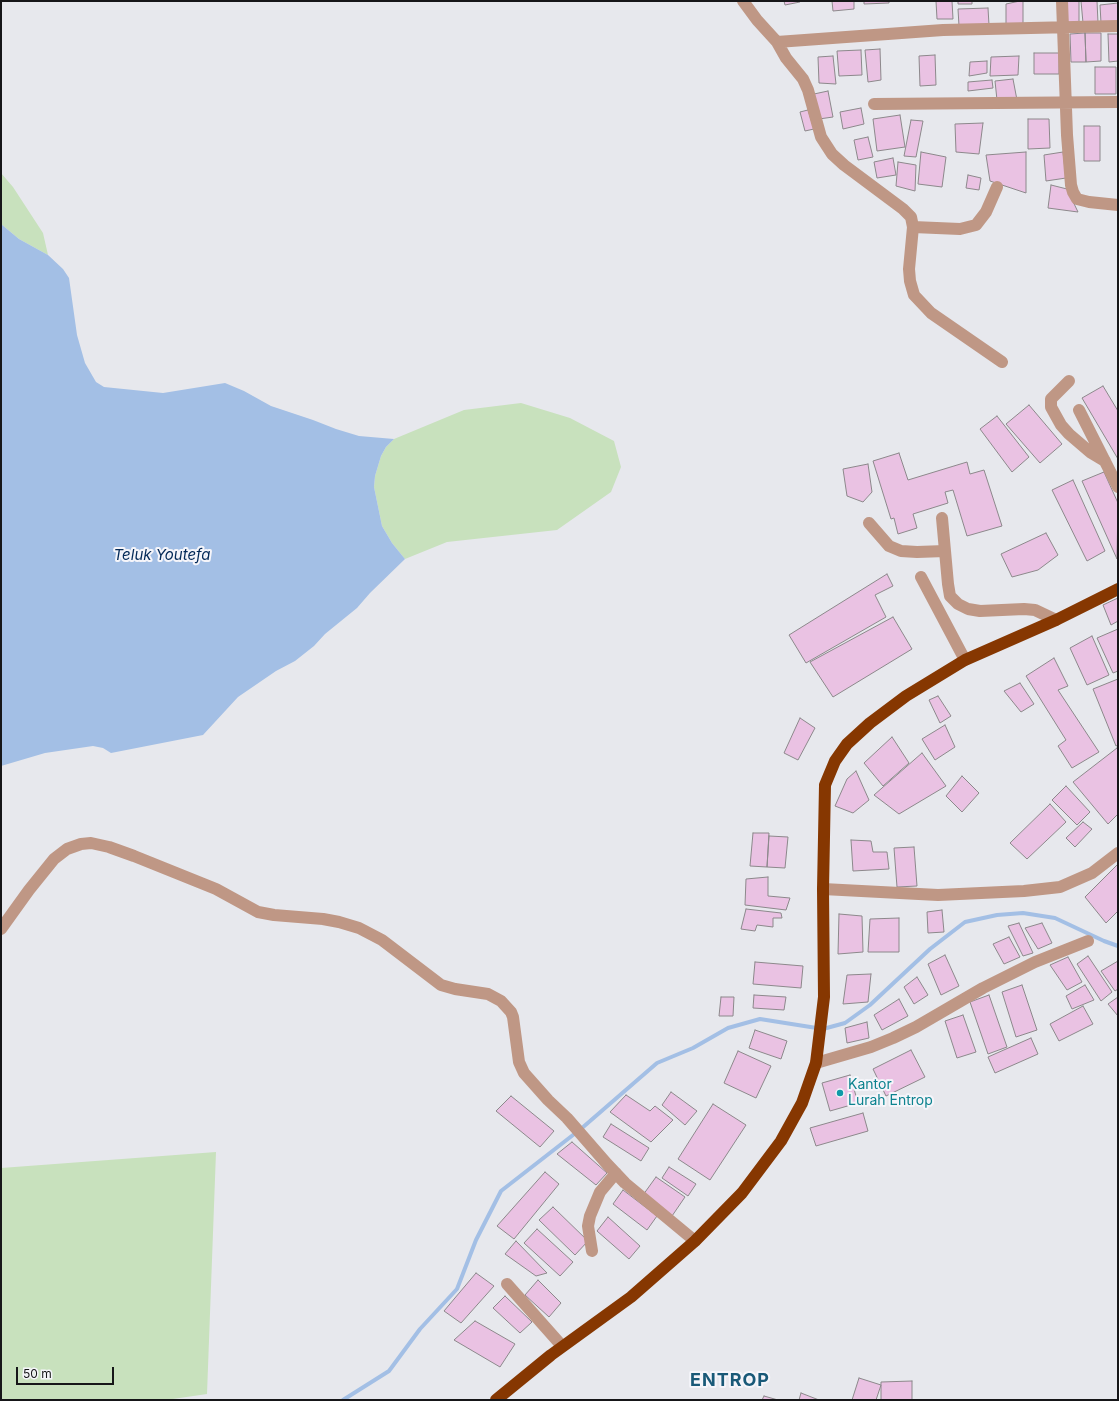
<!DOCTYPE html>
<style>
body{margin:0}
#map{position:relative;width:1119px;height:1401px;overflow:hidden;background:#e7e8ed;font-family:Inter,sans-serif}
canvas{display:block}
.frame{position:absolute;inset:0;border:2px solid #161618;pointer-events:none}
.scale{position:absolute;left:16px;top:1367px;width:98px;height:18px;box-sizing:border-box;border:2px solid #161618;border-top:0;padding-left:5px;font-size:12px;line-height:14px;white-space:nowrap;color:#161618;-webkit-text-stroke:3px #f5f5fa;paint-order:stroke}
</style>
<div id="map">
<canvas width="1119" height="1401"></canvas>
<div class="frame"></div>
<div class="scale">50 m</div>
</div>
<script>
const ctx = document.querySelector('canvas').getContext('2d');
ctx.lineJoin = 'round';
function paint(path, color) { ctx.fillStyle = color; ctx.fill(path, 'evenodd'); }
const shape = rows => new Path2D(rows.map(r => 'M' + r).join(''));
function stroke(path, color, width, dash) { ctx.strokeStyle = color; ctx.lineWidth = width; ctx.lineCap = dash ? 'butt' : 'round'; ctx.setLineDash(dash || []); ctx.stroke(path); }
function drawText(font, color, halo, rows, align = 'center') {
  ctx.font = font + ' Inter,sans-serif'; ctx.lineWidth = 4; ctx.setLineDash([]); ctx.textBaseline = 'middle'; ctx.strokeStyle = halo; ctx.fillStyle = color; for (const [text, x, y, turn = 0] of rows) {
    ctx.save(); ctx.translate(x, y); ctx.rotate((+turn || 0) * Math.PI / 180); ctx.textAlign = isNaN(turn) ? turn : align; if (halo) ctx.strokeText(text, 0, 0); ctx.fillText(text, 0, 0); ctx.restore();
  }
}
paint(shape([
 [1,173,13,187,43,233,48,255,19,239,1,224],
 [521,403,570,418,614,441,621,467,611,492,557,530,447,542,405,559,392,543,382,526,374,487,375,476,381,456,386,447,394,439,464,410],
 [216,1152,207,1394,166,1400,1,1400,1,1168]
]), '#c8e1bd');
paint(shape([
 [1,224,19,239,48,255,63,269,69,278,77,335,85,363,96,382,104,387,163,393,225,383,244,391,271,406,313,420,336,429,359,436,394,439,386,447,381,456,375,476,374,487,382,526,392,543,405,559,370,593,357,608,325,634,314,646,295,661,276,671,238,697,203,735,111,753,103,748,93,746,45,753,1,766]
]), '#a3bfe5');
stroke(shape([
 [343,1400,389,1371,420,1329,457,1289,476,1240,501,1191,582,1128,657,1063,693,1048,728,1028,760,1019,823,1029,845,1023,870,1005,930,949,965,922,997,915,1023,913,1055,918,1104,941,1118,946]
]), '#a3bfe5', 4);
const building = shape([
 [784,1,800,1,800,2,785,5,784,1],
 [832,1,854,1,854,9,833,11,832,1],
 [864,1,889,1,889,3,864,4,864,1],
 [936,1,952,1,953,19,937,19,936,1],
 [958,1,972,1,972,4,958,4,958,1],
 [1020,1,1023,1,1023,24,1006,24,1006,4,1020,1],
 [1065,1,1079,1,1079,23,1065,24,1065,1],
 [1081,1,1097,1,1098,23,1083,23,1081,1],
 [1118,3,1118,22,1101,23,1100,5,1118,3],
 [988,8,989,25,959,26,958,9,988,8],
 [1085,33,1086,62,1071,62,1070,34,1085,33],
 [1085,33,1101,33,1101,61,1086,62,1085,33],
 [1108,34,1118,34,1118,61,1109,62,1108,34],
 [880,49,881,80,868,82,865,50,880,49],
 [861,50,862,75,839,76,837,51,861,50],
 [1034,53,1059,53,1059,74,1034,74,1034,53],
 [935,55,936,85,920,86,919,56,935,55],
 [833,56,836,84,819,83,818,57,833,56],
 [1019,56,1018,75,990,76,991,57,1019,56],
 [987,61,987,73,969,76,970,62,987,61],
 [1095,67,1116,67,1116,94,1095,94,1095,67],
 [1013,79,1017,100,997,100,995,81,1013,79],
 [992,80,993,88,968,91,968,82,992,80],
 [828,91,833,117,819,119,814,94,828,91],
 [861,108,864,124,843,129,840,112,861,108],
 [808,110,814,129,805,131,800,112,808,110],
 [900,115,905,147,877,151,873,119,900,115],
 [1028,119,1049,119,1050,148,1028,149,1028,119],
 [911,120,923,121,916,157,904,156,911,120],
 [983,123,979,154,956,152,955,124,983,123],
 [1084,126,1100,126,1100,161,1084,161,1084,126],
 [868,137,873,157,858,160,854,140,868,137],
 [921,152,946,157,942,187,918,184,921,152],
 [1026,152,1026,193,990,181,986,155,1026,152],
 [1063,152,1066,178,1046,181,1044,155,1063,152],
 [893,158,896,175,877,178,874,162,893,158],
 [898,162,916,165,915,191,896,186,898,162],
 [968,175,981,178,979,190,966,188,968,175],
 [1051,185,1067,189,1078,212,1048,208,1051,185],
 [1103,386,1118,411,1118,459,1082,398,1103,386],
 [1029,405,1062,444,1040,463,1006,424,1029,405],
 [997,416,1029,457,1012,472,980,429,997,416],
 [899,453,908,480,967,462,970,474,984,470,1002,526,967,536,953,490,945,492,948,503,913,514,917,528,898,534,894,518,891,519,873,461,899,453],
 [868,464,872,492,863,502,847,496,843,469,868,464],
 [1104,472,1118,503,1117,559,1082,481,1104,472],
 [1073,480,1105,551,1087,561,1052,490,1073,480],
 [1046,533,1058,555,1038,570,1012,577,1001,554,1046,533],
 [887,574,893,586,875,595,886,617,806,663,789,635,887,574],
 [1118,598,1118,621,1111,625,1103,605,1118,598],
 [893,617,912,649,833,697,810,662,893,617],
 [1118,629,1118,671,1113,673,1097,638,1118,629],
 [1092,636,1109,675,1087,685,1070,648,1092,636],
 [1054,658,1068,686,1058,690,1099,752,1072,768,1058,746,1066,740,1026,676,1054,658],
 [1118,679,1118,745,1116,746,1093,689,1118,679],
 [1020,683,1034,704,1021,712,1004,691,1020,683],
 [938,696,951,716,940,723,929,700,938,696],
 [800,718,815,728,798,760,784,753,800,718],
 [945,725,955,747,935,760,922,739,945,725],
 [892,737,909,763,883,786,864,763,892,737],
 [1117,748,1118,750,1118,814,1108,824,1073,782,1117,748],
 [922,753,946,786,899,814,874,795,922,753],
 [856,771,869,800,853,813,835,806,847,779,856,771],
 [962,776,979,793,962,812,946,796,962,776],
 [1066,786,1090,812,1077,825,1052,800,1066,786],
 [1050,804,1066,822,1027,859,1010,843,1050,804],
 [1083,822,1092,829,1075,847,1066,838,1083,822],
 [753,833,769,833,767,867,750,866,753,833],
 [769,836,788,837,785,868,767,867,769,836],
 [851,840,871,841,873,852,887,852,889,869,853,871,851,840],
 [914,847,917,886,897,887,894,848,914,847],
 [1118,864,1118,911,1106,923,1085,897,1118,864],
 [768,877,768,896,790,898,786,910,745,905,746,879,768,877],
 [746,909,781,913,782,918,773,918,773,927,757,925,755,931,741,929,746,909],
 [942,910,944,932,928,933,927,912,942,910],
 [839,914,862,916,863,952,838,954,839,914],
 [899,918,899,952,868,952,870,919,899,918],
 [1019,923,1033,953,1023,956,1008,926,1019,923],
 [1042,923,1052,943,1038,949,1025,928,1042,923],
 [1009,937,1020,957,1004,964,993,944,1009,937],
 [945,955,959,986,941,995,928,964,945,955],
 [1088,956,1112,992,1101,1001,1077,964,1088,956],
 [1068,957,1082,982,1067,990,1050,965,1068,957],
 [1118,961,1118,989,1115,991,1101,971,1118,961],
 [755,962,803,966,801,988,753,984,755,962],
 [871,974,868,1002,843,1004,847,975,871,974],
 [917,977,928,995,914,1004,904,987,917,977],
 [1022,985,1037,1030,1016,1037,1002,992,1022,985],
 [1085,985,1094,1000,1072,1009,1066,996,1085,985],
 [754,995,786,997,784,1010,753,1008,754,995],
 [989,995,1007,1047,988,1054,970,1002,989,995],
 [721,997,734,997,733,1016,719,1016,721,997],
 [1118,997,1118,1016,1108,1004,1118,997],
 [899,999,908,1016,882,1030,874,1015,899,999],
 [1083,1006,1093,1024,1059,1041,1050,1024,1083,1006],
 [963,1015,976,1052,957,1058,945,1021,963,1015],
 [867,1022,869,1038,847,1043,845,1028,867,1022],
 [755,1030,787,1041,781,1059,749,1048,755,1030],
 [1031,1038,1038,1054,995,1073,988,1057,1031,1038],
 [911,1050,925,1077,886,1096,873,1069,911,1050],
 [738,1051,771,1066,756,1098,724,1083,738,1051],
 [850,1075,858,1103,830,1111,822,1083,850,1075],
 [671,1092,697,1111,685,1125,662,1105,671,1092],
 [626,1095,650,1111,655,1106,673,1120,651,1142,610,1112,626,1095],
 [511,1096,554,1131,540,1147,496,1111,511,1096],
 [713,1104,746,1125,710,1180,678,1159,713,1104],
 [863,1113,868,1131,816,1146,810,1128,863,1113],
 [611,1124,649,1148,641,1161,603,1137,611,1124],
 [572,1142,607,1173,596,1185,557,1154,572,1142],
 [669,1167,696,1184,688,1196,662,1178,669,1167],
 [545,1172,559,1184,514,1239,497,1226,545,1172],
 [656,1177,685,1197,672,1216,643,1195,656,1177],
 [623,1190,657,1216,647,1230,613,1204,623,1190],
 [553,1207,588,1241,575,1255,539,1220,553,1207],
 [608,1217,640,1246,629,1259,597,1231,608,1217],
 [537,1229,573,1262,560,1276,524,1243,537,1229],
 [516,1241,547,1273,536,1276,505,1254,516,1241],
 [476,1273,494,1286,461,1323,444,1311,476,1273],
 [538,1280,561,1303,549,1317,525,1295,538,1280],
 [505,1296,532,1322,520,1333,493,1308,505,1296],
 [475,1321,515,1344,500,1367,454,1340,475,1321],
 [859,1378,881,1385,876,1400,852,1400,859,1378],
 [912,1381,912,1400,881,1400,881,1382,912,1381],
 [801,1393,819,1400,799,1400,801,1393],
 [764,1396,778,1400,762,1400,764,1396]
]);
paint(building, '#eac2e3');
stroke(building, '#8c888b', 1);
stroke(shape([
 [743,1,757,20,777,42,786,58,803,79,808,90,821,137,832,154,844,165,903,209,911,217,913,227,909,269,910,281,914,295,931,313,1002,362],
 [1062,1,1067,135,1071,185,1073,192,1077,199,1089,202,1118,205],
 [777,42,943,30,1118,26],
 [874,104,1118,102],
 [913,227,960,229,976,225,986,212,997,187],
 [1069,381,1051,399,1051,407,1061,425,1069,434,1090,452,1105,461],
 [1079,410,1118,487],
 [942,518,948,584,950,596,958,604,968,609,980,611,1024,609,1035,610,1056,620],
 [869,523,889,546,901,551,917,552,945,551],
 [921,577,965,660],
 [823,889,938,895,1024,891,1060,887,1092,873,1118,853],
 [1,929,29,890,54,859,67,849,81,844,91,843,109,847,134,856,216,889,258,912,274,915,323,919,339,922,359,928,382,940,441,985,455,989,488,994,501,1001,511,1012,513,1017,519,1062,524,1073,548,1100,567,1118,607,1164,625,1183,695,1241],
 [816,1063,871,1047,893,1038,916,1027,983,988,1035,962,1088,941],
 [592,1251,588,1226,590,1216,600,1192,616,1173],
 [507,1284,562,1346]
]), '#bf9785', 12);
stroke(shape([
 [496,1400,551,1355,631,1297,695,1241,742,1193,781,1141,802,1103,816,1063,824,997,823,889,825,785,835,761,847,744,870,723,906,696,965,660,1056,620,1118,589]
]), '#863701', 12);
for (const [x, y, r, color] of [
 [840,1093,4,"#0f9aa8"]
]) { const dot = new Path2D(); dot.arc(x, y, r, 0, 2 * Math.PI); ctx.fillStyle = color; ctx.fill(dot); stroke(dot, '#f5f5fa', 1.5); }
drawText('14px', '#0d838f', '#f5f5fa', [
 ["Kantor",848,1085],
 ["Lurah Entrop",848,1101]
], 'left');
drawText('italic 15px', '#032957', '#f5f5fa', [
 ["Teluk Youtefa",162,555]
]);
ctx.letterSpacing = '1px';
drawText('bold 18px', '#195978', '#f5f5fa', [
 ["ENTROP",730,1381]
]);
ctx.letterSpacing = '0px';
</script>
